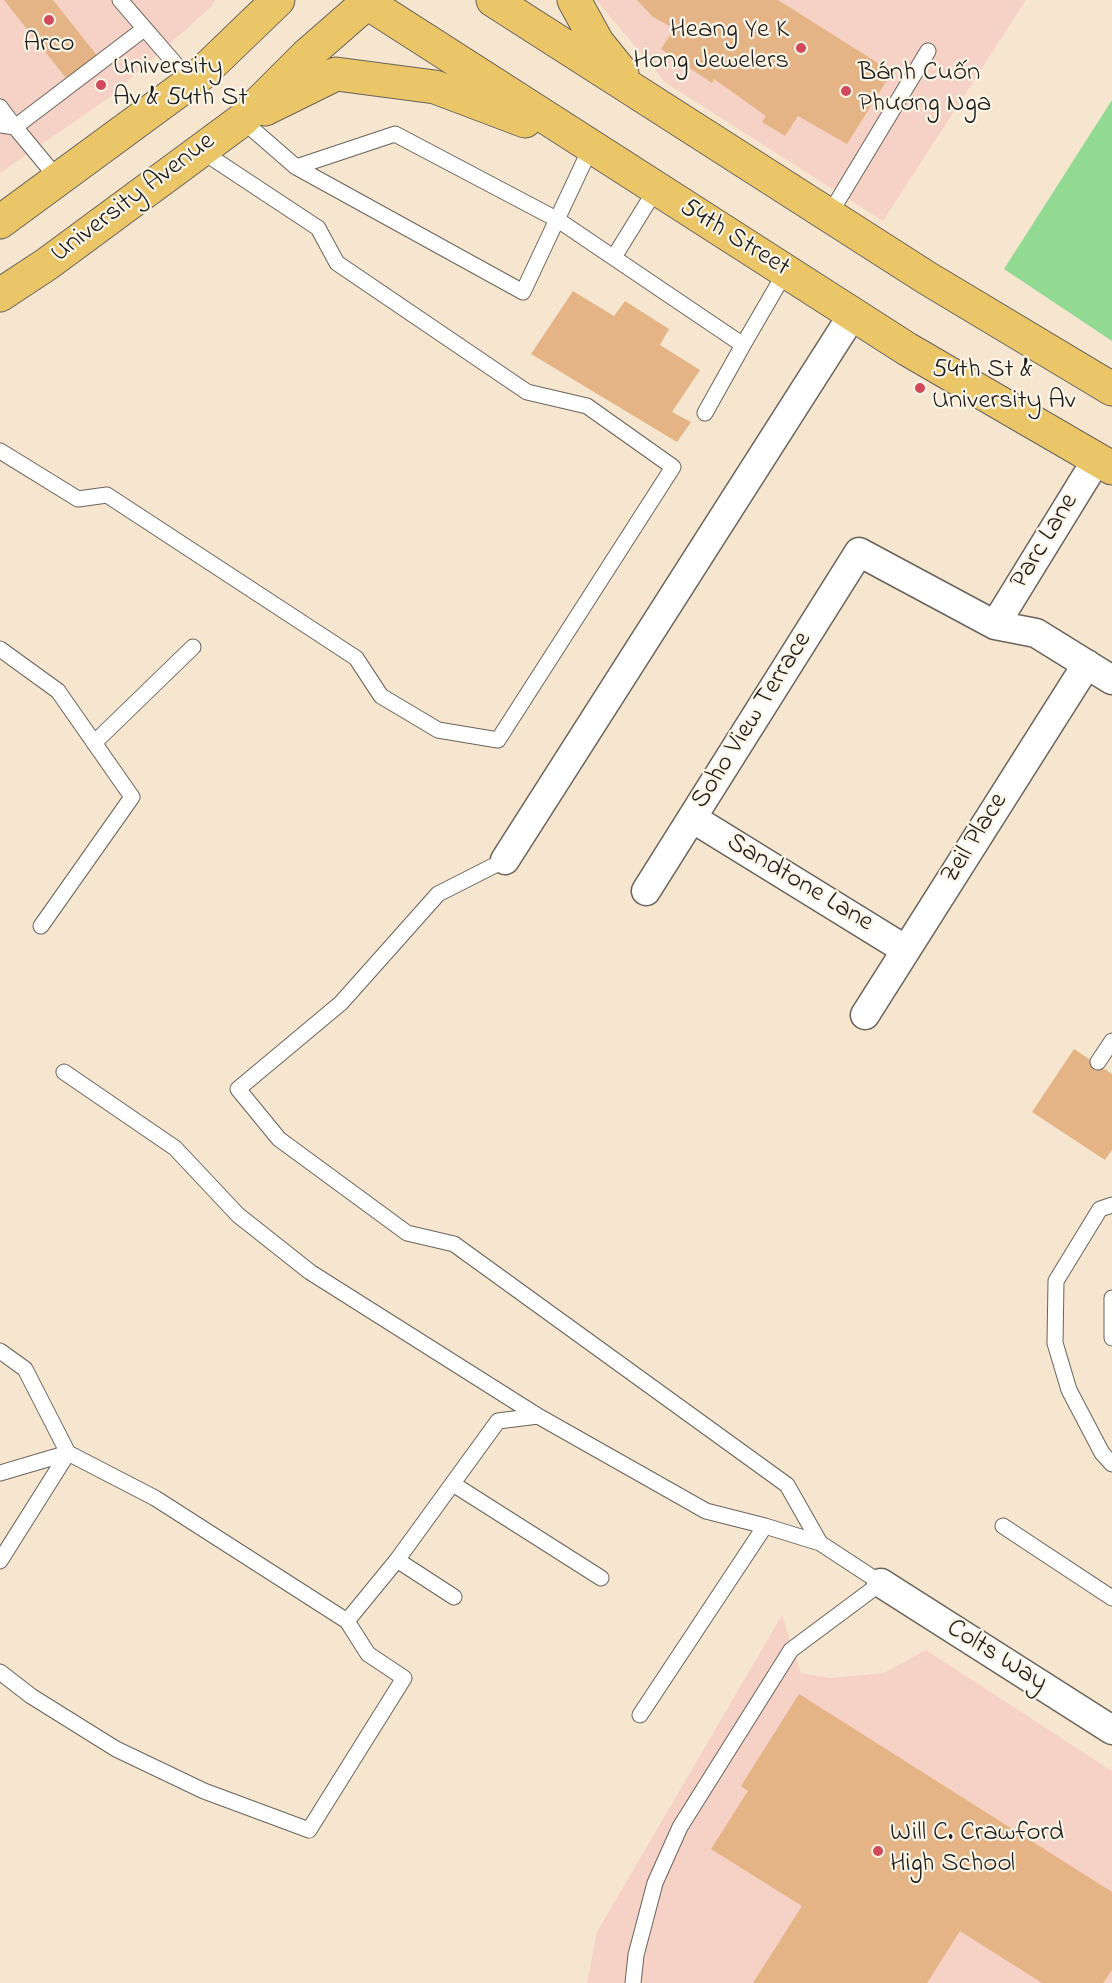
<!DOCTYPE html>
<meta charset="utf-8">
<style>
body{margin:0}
canvas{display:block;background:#f7e6cf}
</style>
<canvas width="1112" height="1983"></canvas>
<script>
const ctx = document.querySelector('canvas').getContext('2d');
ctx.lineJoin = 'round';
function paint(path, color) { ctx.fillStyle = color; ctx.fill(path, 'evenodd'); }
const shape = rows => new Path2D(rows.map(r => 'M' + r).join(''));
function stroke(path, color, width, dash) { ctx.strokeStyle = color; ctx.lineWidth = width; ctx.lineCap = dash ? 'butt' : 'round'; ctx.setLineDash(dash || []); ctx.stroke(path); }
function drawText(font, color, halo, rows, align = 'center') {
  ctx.font = font + ' "Indie Flower",sans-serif'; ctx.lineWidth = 4.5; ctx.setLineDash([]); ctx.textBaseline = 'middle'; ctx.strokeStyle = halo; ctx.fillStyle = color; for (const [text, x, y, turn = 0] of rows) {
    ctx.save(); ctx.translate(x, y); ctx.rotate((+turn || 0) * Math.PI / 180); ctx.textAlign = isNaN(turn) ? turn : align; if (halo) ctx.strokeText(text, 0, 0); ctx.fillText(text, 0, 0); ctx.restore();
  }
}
paint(shape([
 [0,0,215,0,212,6,110,97,0,173],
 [596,0,1026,0,883,221,666,83],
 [782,1615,801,1673,830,1678,884,1673,926,1650,1112,1771,1112,1983,587,1983,597,1932]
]), '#f6d1c5');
paint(shape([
 [1112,100,1112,341,1004,269]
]), '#92d994');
paint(shape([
 [4,0,53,0,99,58,70,83],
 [637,0,778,0,892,72,847,144,798,116,785,136,762,122,766,116,714,79,712,83,661,49,674,29,652,16],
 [573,291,614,316,625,301,669,329,660,345,700,370,672,412,691,422,677,442,531,354],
 [1074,1049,1112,1074,1112,1150,1105,1160,1032,1112],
 [799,1694,1112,1892,1112,1970,1103,1983,1042,1983,960,1931,927,1983,753,1983,802,1906,711,1849,748,1791,741,1786]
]), '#e4b486');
const service = shape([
 [120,0,191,82],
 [0,107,15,127,0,125],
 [242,120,296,167,395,134,558,220,743,345,786,271],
 [296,167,523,292,591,147],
 [58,179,15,127,144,29],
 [829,215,928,51],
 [614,257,656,189],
 [705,413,743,345],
 [0,451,78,499,107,495,356,658,381,696,438,730,498,740,673,467,587,406,527,392,337,263,318,228,200,150],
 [0,649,58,691,132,797,41,926],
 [94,743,193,647],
 [505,860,438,894,341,1003,238,1089,279,1139,407,1233,454,1244,787,1485,820,1543],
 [1098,1062,1112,1041],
 [64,1072,175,1148,238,1215,310,1272,538,1416],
 [1112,1205,1100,1209,1056,1281,1055,1343,1069,1390,1102,1453,1112,1464],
 [1112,1298,1112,1338],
 [0,1351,25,1369,68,1453,0,1561],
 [0,1473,68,1453,155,1498,347,1621,397,1560,498,1421,538,1416,706,1511,765,1526,820,1543,881,1583,791,1650,680,1827,655,1883,636,1955,633,1983],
 [453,1484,601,1578],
 [1003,1526,1112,1598],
 [397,1560,454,1597],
 [0,1672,31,1696,116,1749,204,1791,309,1830,404,1678,368,1654,347,1621],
 [640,1715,765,1526]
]);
const minor = shape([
 [995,625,1097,459],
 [692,818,906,950],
 [505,860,853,314],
 [646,891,859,552,995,625,1036,633,1112,680],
 [865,1015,1087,664],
 [881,1583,1112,1730]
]);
const primary = shape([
 [363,0,907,349,1112,468],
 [493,0,927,278,1112,389],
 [574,0,597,42,622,73],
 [265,109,336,74,435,87,525,121],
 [0,222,200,75,278,0],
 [0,295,47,264,242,120,306,56,370,0]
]);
stroke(service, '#69635b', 17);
stroke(minor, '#69635b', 31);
stroke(primary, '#69635b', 35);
stroke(service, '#fff', 15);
stroke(minor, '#fff', 28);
stroke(primary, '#ebc669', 33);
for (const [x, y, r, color] of [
 [49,20,6,"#d1495b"],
 [801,48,6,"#d1495b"],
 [101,85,6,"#d1495b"],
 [846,91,6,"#d1495b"],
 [920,388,6,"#d1495b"],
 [878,1851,6,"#d1495b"]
]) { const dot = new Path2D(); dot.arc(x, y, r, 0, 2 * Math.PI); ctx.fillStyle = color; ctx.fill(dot); stroke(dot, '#fcf5e5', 2); }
drawText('27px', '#1c1c1c', '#fcf5e5', [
 ["Heang Ye K",789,32,"right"],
 ["Hong Jewelers",789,63,"right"],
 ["Arco",49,46,"center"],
 ["University",113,69],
 ["Av & 54th St",113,100],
 ["Bánh Cuốn",858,75],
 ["Phương Nga",858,106],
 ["54th St &",932,372],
 ["University Av",932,403],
 ["Will C. Crawford",890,1835],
 ["High School",890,1866]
], 'left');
drawText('27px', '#1c1c1c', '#fcf5e5', [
 ["University Avenue",134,199,-37],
 ["54th Street",734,239,32],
 ["Parc Lane",1046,542,-59],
 ["Soho View Terrace",753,721,-58],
 ["Zeil Place",976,839,-58],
 ["Sandtone Lane",799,884,31],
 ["Colts Way",996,1657,32]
]);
</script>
